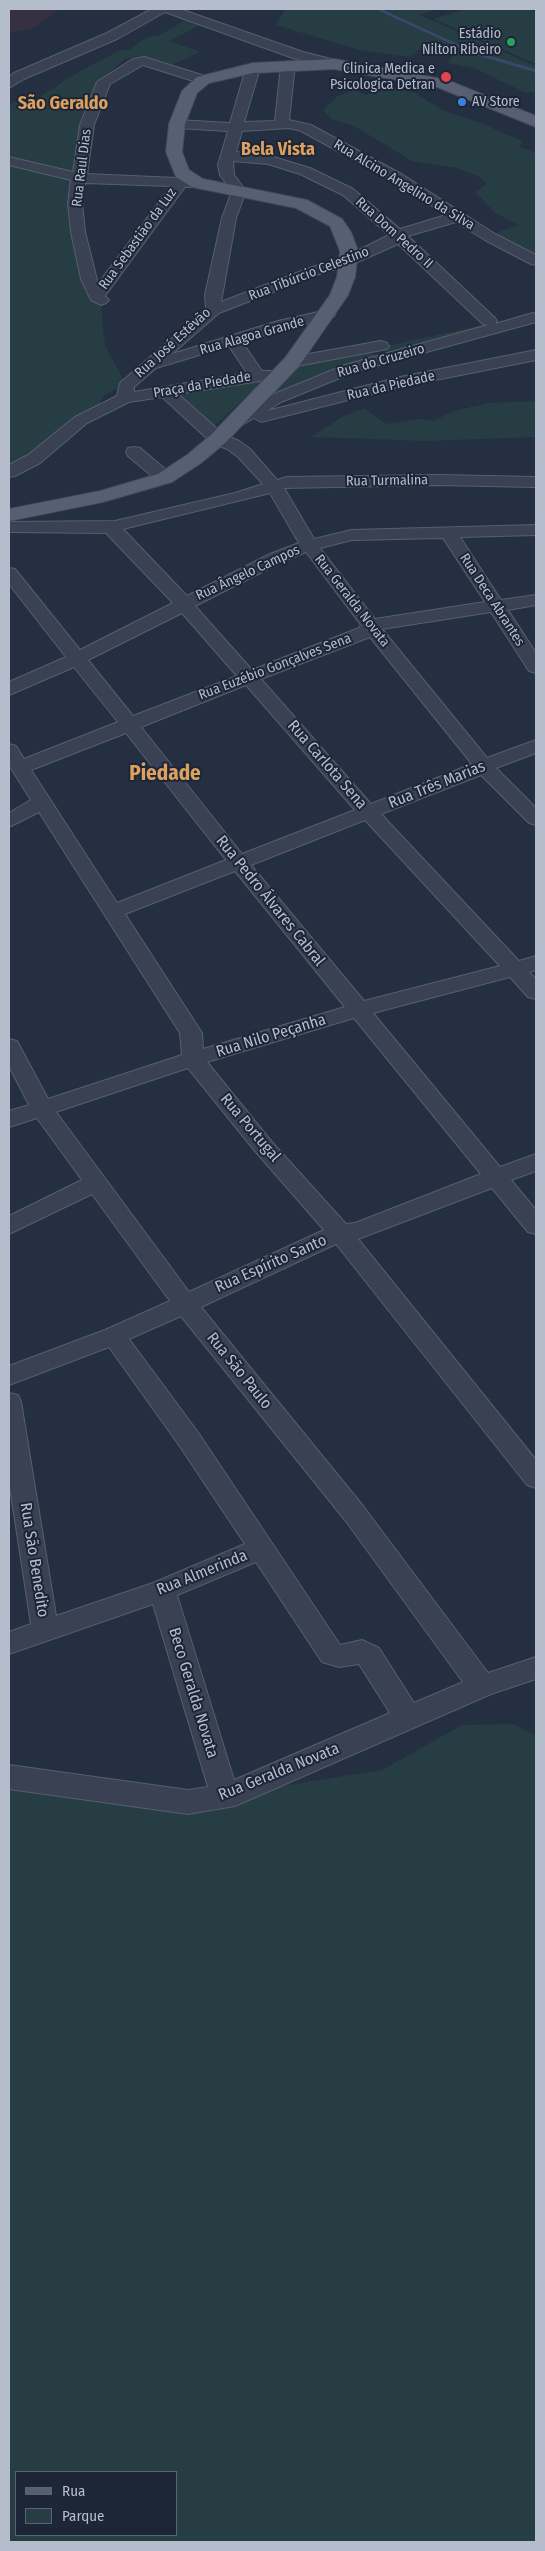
<!DOCTYPE html>
<meta charset="utf-8">
<style>
body{margin:0}
#map{position:relative;width:545px;height:2551px;overflow:hidden;background:#242f42;font-family:"Fira Sans Condensed",sans-serif}
canvas{display:block}
.frame{position:absolute;inset:0;border:10px solid #b5bccc;pointer-events:none}
.legend{position:absolute;left:15px;top:2471px;width:162px;height:65px;box-sizing:border-box;background:#1d2637;border:1px solid #5a6273;margin:0;padding:6px 9px;list-style:none;font-size:15px;color:#b5bccc}
.legend li{display:flex;align-items:center;gap:10px;height:25px}
.legend b{width:25px;border:1px solid #5a6273}
</style>
<div id="map">
<canvas width="545" height="2551"></canvas>
<div class="frame"></div>
<ul class="legend">
<li><b style="height:6px;background:#576072"></b>Rua</li>
<li><b style="height:14px;background:#263d43"></b>Parque</li>
</ul>
</div>
<script>
const ctx = document.querySelector('canvas').getContext('2d');
ctx.lineJoin = 'round';
function paint(path, color) { ctx.fillStyle = color; ctx.fill(path, 'evenodd'); }
const shape = rows => new Path2D(rows.map(r => 'M' + r).join(''));
function stroke(path, color, width, dash) { ctx.strokeStyle = color; ctx.lineWidth = width; ctx.lineCap = dash ? 'butt' : 'round'; ctx.setLineDash(dash || []); ctx.stroke(path); }
function drawText(font, color, halo, rows, align = 'center') {
  ctx.font = font + ' "Fira Sans Condensed",sans-serif'; ctx.lineWidth = 4; ctx.setLineDash([]); ctx.textBaseline = 'middle'; ctx.strokeStyle = halo; ctx.fillStyle = color; for (const [text, x, y, turn = 0] of rows) {
    ctx.save(); ctx.translate(x, y); ctx.rotate((+turn || 0) * Math.PI / 180); ctx.textAlign = isNaN(turn) ? turn : align; if (halo) ctx.strokeText(text, 0, 0); ctx.fillText(text, 0, 0); ctx.restore();
  }
}
paint(shape([
 [9,9,59,9,34,28,9,33]
]), '#353142');
paint(shape([
 [285,9,437,9,420,15,536,66,536,91,526,93,474,68,448,63,455,51,422,47,410,57,359,50,276,25],
 [466,9,528,9,536,12,536,64,433,19],
 [189,18,204,23,169,41,200,52,172,65,140,56,123,60,97,85,75,174,9,156,9,106,14,102,27,105,75,74,120,50,129,50,147,37,160,35],
 [384,86,415,93,442,110,481,123,522,141,520,147,536,153,536,254,493,234,518,225,495,213,475,192,487,184,478,176,456,168,412,161,354,126,331,119,323,110,338,96,354,90,367,95],
 [9,164,76,179,69,220,89,298,101,307,105,345,124,381,119,387,103,396,98,406,27,457,9,463],
 [517,321,388,355,382,347,492,323],
 [370,350,377,358,260,405,298,366],
 [260,378,264,381,212,428,175,393],
 [536,401,536,437,426,441,311,437,342,417,364,408,386,424,420,419,433,421,456,410,490,403],
 [513,1724,536,1736,536,2542,9,2542,9,1785,187,1813,269,1788,382,1770,462,1725],
 [16,2472,176,2472,176,2535,16,2535]
]), '#263d43');
stroke(shape([
 [378,9,472,52,536,71]
]), '#37486a', 3);
const minor = shape([
 [152,9,180,9,303,52,339,61,341,64,334,68,293,58,165,12,117,39,24,79,9,88,9,77,14,73,107,33,152,9],
 [144,57,208,77,210,80,203,84,143,65,110,84,94,125,87,174,198,179,205,183,198,187,185,187,105,296,109,300,106,303,101,305,91,300,81,279,71,232,68,203,71,180,9,165,9,157,73,172,80,125,97,82,133,59,144,57],
 [85,183,171,186,98,284,85,232,82,203,85,183],
 [288,61,295,65,289,120,311,125,403,175,495,234,536,255,536,265,531,264,485,240,456,222,408,236,495,318,497,321,495,324,533,313,536,314,536,322,357,371,281,402,267,411,400,377,536,350,536,360,400,387,261,422,254,418,242,425,230,425,228,422,230,419,269,396,345,365,488,325,483,324,398,244,353,264,322,273,219,313,172,354,278,321,327,310,332,312,335,315,332,318,288,328,242,342,262,371,285,371,287,374,285,377,178,394,224,435,239,441,250,449,277,480,287,477,438,475,536,477,536,487,438,485,284,488,314,539,352,530,536,525,536,535,460,537,501,600,536,595,536,605,508,610,536,653,536,673,529,671,491,612,382,629,487,758,536,740,536,753,496,768,536,808,536,825,529,823,481,775,381,814,519,961,536,956,536,970,529,972,536,979,536,999,528,997,510,977,373,1013,500,1167,536,1154,536,1171,511,1180,536,1210,536,1234,528,1232,492,1188,358,1239,536,1460,536,1488,527,1485,336,1244,201,1307,363,1506,488,1673,536,1657,536,1679,491,1694,235,1806,188,1814,9,1789,9,1765,188,1790,208,1787,153,1604,9,1654,9,1632,31,1624,9,1481,9,1393,18,1395,21,1402,56,1616,153,1583,245,1544,179,1445,109,1347,9,1385,9,1366,105,1330,170,1301,92,1194,9,1234,9,1216,82,1180,37,1118,9,1127,9,1111,29,1105,9,1066,9,1039,17,1041,48,1099,182,1055,180,1033,39,812,9,827,9,813,31,800,9,765,9,744,16,746,24,759,118,722,74,667,9,695,9,682,66,657,9,584,9,568,15,569,80,650,173,603,106,533,9,532,9,522,115,521,235,493,263,484,238,457,227,449,212,443,162,397,129,402,87,423,40,463,15,476,9,477,9,465,28,455,75,417,117,396,120,383,206,309,205,295,222,218,232,191,220,175,218,165,228,131,177,128,170,124,177,120,230,123,246,68,253,64,260,68,244,122,275,121,281,65,288,61],
 [289,128,301,131,393,181,446,215,400,229,353,189,310,168,270,156,236,152,242,131,289,128],
 [233,161,268,164,300,174,343,195,389,235,343,258,312,267,221,302,236,218,246,191,234,175,233,161],
 [229,346,247,373,134,392,134,387,156,368,229,346],
 [270,493,299,543,270,554,187,596,123,529,270,493],
 [443,538,485,602,375,619,320,548,352,540,443,538],
 [306,552,361,625,359,628,252,670,195,606,282,562,306,552],
 [182,613,237,676,133,716,88,660,182,613],
 [370,637,472,764,371,804,261,679,370,637],
 [246,685,355,810,242,854,141,727,246,685],
 [126,733,226,860,117,903,31,770,126,733],
 [365,820,500,966,364,1001,251,865,365,820],
 [235,871,345,1007,203,1049,202,1033,125,914,235,871],
 [354,1018,481,1174,355,1223,346,1224,271,1141,207,1062,354,1018],
 [188,1068,255,1151,324,1230,189,1292,56,1112,188,1068],
 [181,1316,345,1520,463,1682,414,1703,379,1648,362,1640,340,1645,197,1431,129,1339,181,1316],
 [256,1562,322,1662,339,1667,359,1664,390,1713,234,1780,177,1595,256,1562],
 [381,341,387,343,389,346,387,349,292,367,284,362,292,357,381,341],
 [134,447,140,448,171,474,173,478,171,482,159,482,128,456,126,452,128,448,134,447]
]);
const major = shape([
 [334,59,447,80,536,116,536,127,437,87,334,69,253,73,209,83,197,93,185,124,182,152,189,170,203,179,307,200,342,219,351,232,358,251,355,277,348,295,299,366,225,443,201,463,172,482,103,502,9,521,9,509,100,491,158,474,187,455,211,435,285,358,330,295,337,277,340,251,330,226,296,208,192,187,176,177,166,152,169,124,182,91,197,77,253,63,334,59]
]);
stroke(minor, '#565f6f', 2);
stroke(major, '#424a5b', 2);
paint(minor, '#394152');
paint(major, '#576072');
for (const [x, y, r, color] of [
 [511,42,5,"#2e9e5b"],
 [446,77,6,"#e0444e"],
 [462,102,5,"#3f7fe0"]
]) { const dot = new Path2D(); dot.arc(x, y, r, 0, 2 * Math.PI); ctx.fillStyle = color; ctx.fill(dot); stroke(dot, '#1d2637', 2); }
drawText('14px', '#b5bccc', '#1d2637', [
 ["Estádio",501,34],
 ["Nilton Ribeiro",501,50],
 ["Clinica Medica e",435,69],
 ["Psicologica Detran",435,85],
 ["AV Store",472,102,"left"]
], 'right');
drawText('14px', '#b5bccc', '#1d2637', [
 ["Rua Raul Dias",82,168,-83],
 ["Rua Alcino Angelino da Silva",404,185,31],
 ["Rua Dom Pedro II",394,233,42],
 ["Rua Sebastião da Luz",138,239,-54],
 ["Rua Tibúrcio Celestino",309,274,-21],
 ["Rua Alagoa Grande",252,336,-16],
 ["Rua José Estêvão",173,343,-42],
 ["Rua do Cruzeiro",381,361,-16],
 ["Praça da Piedade",202,385,-10],
 ["Rua da Piedade",391,386,-13],
 ["Rua Turmalina",387,481,-1],
 ["Rua Ângelo Campos",248,573,-25],
 ["Rua Deca Abrantes",492,600,57],
 ["Rua Geralda Novata",352,601,52],
 ["Rua Euzébio Gonçalves Sena",275,667,-21]
]);
drawText('16px', '#b5bccc', '#1d2637', [
 ["Rua Carlota Sena",327,765,49],
 ["Rua Três Marias",437,785,-22],
 ["Rua Pedro Álvares Cabral",270,901,51],
 ["Rua Nilo Peçanha",271,1036,-17],
 ["Rua Portugal",250,1128,50],
 ["Rua Espírito Santo",271,1264,-24],
 ["Rua São Paulo",239,1371,51],
 ["Rua São Benedito",34,1560,81],
 ["Rua Almerinda",202,1573,-22],
 ["Beco Geralda Novata",193,1693,73],
 ["Rua Geralda Novata",279,1772,-22]
]);
drawText('bold 18px', '#dca060', '#1d2637', [
 ["São Geraldo",63,104],
 ["Bela Vista",278,150]
]);
drawText('bold 21px', '#dca060', '#1d2637', [
 ["Piedade",165,774]
]);
</script>
